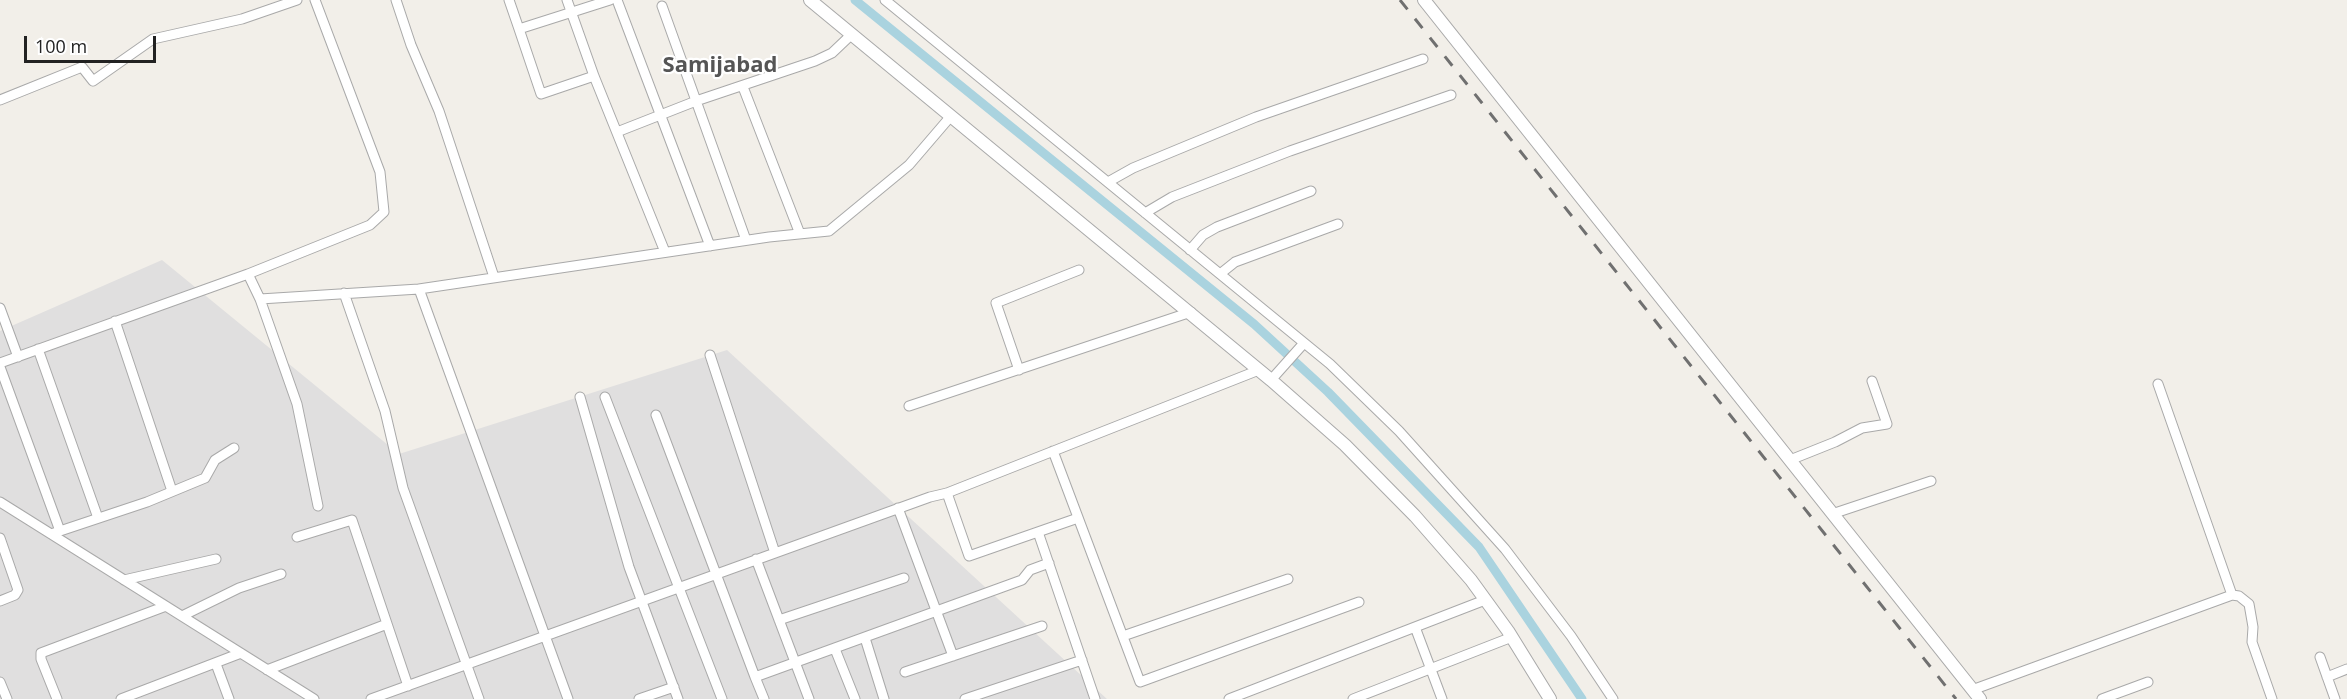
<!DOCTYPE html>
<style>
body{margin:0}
#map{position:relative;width:2347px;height:699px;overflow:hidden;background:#f2efe9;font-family:"Open Sans",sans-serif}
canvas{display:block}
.scale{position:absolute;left:24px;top:36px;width:132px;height:27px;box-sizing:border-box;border:3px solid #222;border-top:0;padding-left:8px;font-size:18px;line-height:21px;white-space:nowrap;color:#222;-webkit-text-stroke:4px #fff;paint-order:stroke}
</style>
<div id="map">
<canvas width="2347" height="699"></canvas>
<div class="scale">100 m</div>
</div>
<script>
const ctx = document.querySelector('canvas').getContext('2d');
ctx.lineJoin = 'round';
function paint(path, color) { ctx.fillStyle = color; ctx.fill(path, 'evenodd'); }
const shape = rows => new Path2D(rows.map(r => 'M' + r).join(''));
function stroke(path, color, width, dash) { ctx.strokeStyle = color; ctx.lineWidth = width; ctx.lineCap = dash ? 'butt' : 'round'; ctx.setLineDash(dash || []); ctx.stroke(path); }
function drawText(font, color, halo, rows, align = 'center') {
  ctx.font = font + ' "Open Sans",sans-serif'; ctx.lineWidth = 4.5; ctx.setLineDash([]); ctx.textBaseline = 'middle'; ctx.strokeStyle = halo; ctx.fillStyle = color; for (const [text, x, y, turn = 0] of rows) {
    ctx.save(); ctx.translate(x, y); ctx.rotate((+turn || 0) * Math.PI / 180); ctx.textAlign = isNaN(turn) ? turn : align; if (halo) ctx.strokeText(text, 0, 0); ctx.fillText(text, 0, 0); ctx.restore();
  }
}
paint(shape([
 [162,260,399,454,727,350,1107,699,0,699,0,331]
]), '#e0dfdf');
stroke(shape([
 [855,0,1254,324,1328,392,1479,547,1582,699]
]), '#aad3df', 9);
const minor = shape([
 [396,0,411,45,439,111,494,277],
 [509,0,519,29],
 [567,0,594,76,665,252],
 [617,0,710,246],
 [885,0,1330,364,1399,431,1505,549,1571,636,1613,699],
 [662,6,746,240],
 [594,76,541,94,519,29,610,0],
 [743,87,800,234],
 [0,100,82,67,93,81,153,39,242,19,297,0],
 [617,132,696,101,815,61,832,53,852,34],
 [1108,182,1133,168,1256,117,1423,59],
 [1145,213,1172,197,1290,151,1451,95],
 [1190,250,1203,235,1217,227,1311,191],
 [248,274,370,225,384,212,380,172,315,0],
 [1220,274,1235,262,1338,224],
 [344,293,385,411,403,488,479,699],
 [260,299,297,404,318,506],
 [0,308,18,357],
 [115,321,172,491],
 [38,349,98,518],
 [710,355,775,553],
 [0,363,248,274,260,299,419,289],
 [0,367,60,531],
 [1019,370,996,303,1079,270],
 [1271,380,1304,343],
 [2158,384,2232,595,2239,596,2249,604,2253,627,2252,642,2272,699],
 [580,397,629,567,678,699],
 [605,397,722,699],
 [909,406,1191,312],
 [656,415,755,677,1022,580,1030,570,1049,563],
 [1053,451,1140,682,1359,602],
 [1790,460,1835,442,1862,428,1887,424,1872,381],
 [947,493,969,556,1078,518],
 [0,502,314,699],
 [898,508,953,656],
 [1832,514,1931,481],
 [1038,532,1095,699],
 [51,534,147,502,205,478,215,460,234,448],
 [297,537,352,520,408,686],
 [0,538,18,590,15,595,0,601],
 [756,559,809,699],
 [124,580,216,559],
 [182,616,239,588,281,574],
 [779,620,904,578],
 [1415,627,1442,699],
 [1123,636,1288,579],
 [865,638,884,699],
 [835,649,855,699],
 [2320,657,2335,699],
 [216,664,229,699],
 [267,670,387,624],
 [905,672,1042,626],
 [755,677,764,699],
 [2327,677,2347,669],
 [0,682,7,699],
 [1972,690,2232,595],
 [57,699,41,659,41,653,166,606],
 [121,699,241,653],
 [371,699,930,497,947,493,1259,370],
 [568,699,419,289,769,237,829,231,909,165,951,116],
 [639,699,674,687],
 [965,699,1082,660],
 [1229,699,1485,600],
 [1353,699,1512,637],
 [2102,699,2148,682]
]);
const tertiary = shape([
 [810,0,1271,380,1345,445,1415,516,1471,580,1508,631,1550,699],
 [1424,0,1980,699]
]);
stroke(minor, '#a9a9a9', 11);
stroke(tertiary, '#a9a9a9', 14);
stroke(minor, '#fff', 9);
stroke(tertiary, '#fff', 12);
stroke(shape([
 [1400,0,1956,699]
]), '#707070', 3, [12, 12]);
drawText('bold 22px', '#555', '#fff', [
 ["Samijabad",720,66]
]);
</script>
